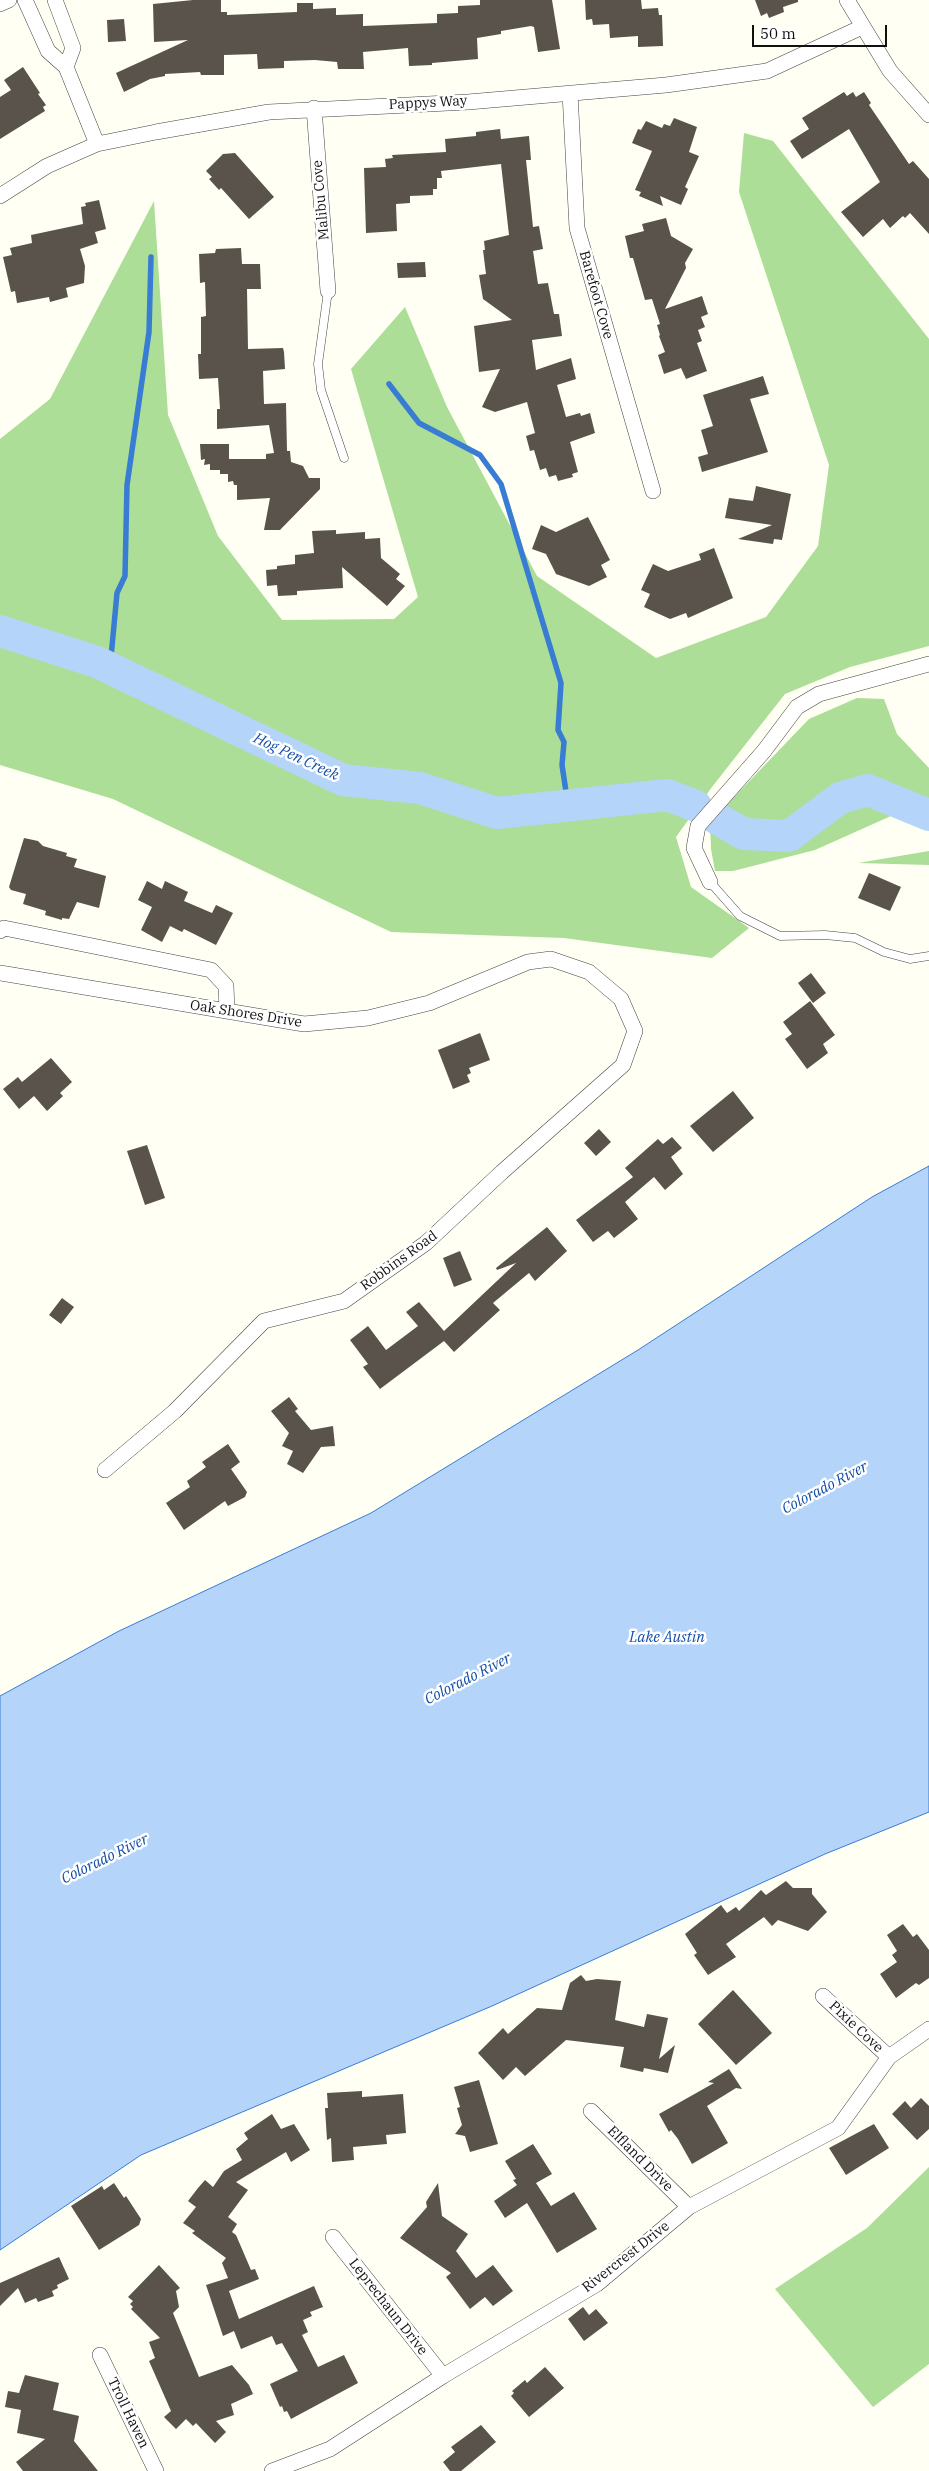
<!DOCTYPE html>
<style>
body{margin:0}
#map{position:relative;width:929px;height:2471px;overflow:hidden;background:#fffff3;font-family:"IBM Plex Serif",serif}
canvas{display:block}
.scale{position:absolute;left:752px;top:25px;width:135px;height:22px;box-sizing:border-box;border:2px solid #101010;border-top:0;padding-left:6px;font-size:15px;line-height:18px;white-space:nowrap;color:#101010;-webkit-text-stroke:4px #fff;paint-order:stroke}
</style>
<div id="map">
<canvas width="929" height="2471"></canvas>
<div class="scale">50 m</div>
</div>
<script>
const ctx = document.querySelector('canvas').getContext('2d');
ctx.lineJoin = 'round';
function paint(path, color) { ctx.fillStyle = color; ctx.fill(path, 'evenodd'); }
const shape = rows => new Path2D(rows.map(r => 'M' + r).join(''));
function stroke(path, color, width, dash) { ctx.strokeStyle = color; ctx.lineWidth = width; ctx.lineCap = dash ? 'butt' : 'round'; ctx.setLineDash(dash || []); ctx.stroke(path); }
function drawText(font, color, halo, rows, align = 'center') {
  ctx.font = font + ' "IBM Plex Serif",serif'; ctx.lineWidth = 5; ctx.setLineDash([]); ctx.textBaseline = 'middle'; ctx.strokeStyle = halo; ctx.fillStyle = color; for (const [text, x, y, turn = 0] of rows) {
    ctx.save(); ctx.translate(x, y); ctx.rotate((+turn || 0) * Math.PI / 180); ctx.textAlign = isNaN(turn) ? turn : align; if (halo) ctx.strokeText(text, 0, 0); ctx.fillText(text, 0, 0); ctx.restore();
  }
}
paint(shape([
 [744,133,773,141,929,339,929,646,850,667,785,694,712,787,676,837,691,887,749,928,712,958,564,938,391,932,113,799,0,765,0,439,50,399,154,201,168,415,218,536,282,620,394,619,418,597,351,369,405,307,447,407,537,576,656,658,766,617,818,546,829,465,739,192],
 [857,698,884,699,897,734,929,768,929,815,891,816,815,850,733,871,715,871,711,849,710,822,809,719],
 [929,851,929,865,858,863],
 [929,2167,929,2364,873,2407,775,2289,867,2228]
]), '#acde98');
const water = shape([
 [929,1166,929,1812,825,1854,492,2006,141,2155,0,2250,0,1696,119,1631,371,1513,638,1350,872,1197,929,1166]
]);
paint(water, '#b5d4f9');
stroke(water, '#397cd3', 1);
stroke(shape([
 [389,384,419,423,480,455,501,484,561,683,558,730,564,742,562,765,568,805],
 [110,668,117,593,125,576,127,485,149,332,151,257]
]), '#397cd3', 5.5);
stroke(shape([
 [0,631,97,662,343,780,420,788,497,813,667,795,696,806],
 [716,818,744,834,789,836,840,798,868,790,929,815]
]), '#b5d4f9', 32);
paint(shape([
 [193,0,221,0,221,12,227,12,227,15,297,12,297,3,313,3,313,9,336,8,336,15,363,14,363,26,437,23,437,14,458,13,458,6,480,5,480,0,552,0,560,49,538,52,534,27,531,26,501,31,501,34,477,38,478,59,432,63,432,65,409,66,408,48,363,52,364,69,338,69,337,62,315,60,284,61,284,68,258,69,257,54,224,55,224,75,201,75,200,72,165,74,165,76,150,79,124,92,116,73,188,40,154,42,153,4],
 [585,0,641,0,642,9,658,8,659,15,662,15,663,46,638,47,638,36,610,38,609,24,593,25,592,19,586,20],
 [755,0,798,0,798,2,783,7,784,12,769,18,767,13,761,16],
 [124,19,126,41,108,42,107,20],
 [23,67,40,93,38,94,46,105,43,107,45,111,0,139,0,97,11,90,4,80],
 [844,92,847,96,853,92,856,97,864,92,871,103,869,105,909,164,913,161,929,179,929,234,910,213,905,218,903,216,890,228,883,219,863,237,841,212,880,182,849,129,802,159,790,141,809,129,802,118],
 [674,118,697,127,689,152,699,156,685,187,688,189,681,205,660,196,663,206,639,196,641,192,635,190,652,151,632,143,638,129,641,130,646,121,662,128,664,124,670,126],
 [500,129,501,139,529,136,531,160,526,160,533,227,539,226,543,249,533,251,538,284,548,283,554,314,559,314,562,336,532,340,536,370,571,358,576,379,557,385,566,417,580,413,581,416,590,413,595,433,570,442,578,472,572,474,573,477,558,481,556,475,549,477,546,468,540,470,534,450,530,451,526,436,535,433,527,402,495,412,482,407,500,369,479,372,474,326,512,320,483,299,479,275,486,274,483,250,485,250,484,241,509,235,501,164,441,171,442,178,437,178,437,189,433,189,433,195,410,196,410,203,396,204,397,231,366,233,364,168,386,167,385,159,393,158,392,155,446,152,445,139,476,136,476,132],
 [235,153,274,197,249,219,221,188,219,190,209,179,212,177,206,171,223,154],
 [99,200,106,229,95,232,98,243,80,249,85,266,84,283,66,288,68,297,50,302,49,297,17,303,15,291,11,292,3,257,12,255,10,248,32,243,31,235,83,224,81,207,86,206,85,203],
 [666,218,671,236,693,249,685,263,686,268,665,309,702,296,708,314,701,317,705,327,698,330,702,341,697,343,707,371,686,379,681,368,664,374,658,355,665,352,659,336,660,335,657,325,660,324,652,299,645,300,633,258,630,258,625,236,644,231,642,224],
 [241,248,242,264,260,264,261,289,247,289,248,349,283,348,284,352,285,369,263,371,264,404,286,403,287,451,290,451,291,462,303,466,309,478,320,478,320,489,280,530,264,530,270,498,237,500,237,485,234,485,233,481,228,482,228,474,220,474,220,470,210,470,210,464,204,465,205,459,201,460,200,444,229,444,229,459,266,459,266,454,274,453,269,425,217,429,217,409,220,409,218,378,199,379,198,354,201,354,201,317,206,316,205,282,200,283,199,254,215,253,216,249],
 [425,262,426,277,398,278,397,263],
 [763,376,769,394,750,399,768,452,702,472,698,457,708,454,701,430,713,426,703,395],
 [756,486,791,494,782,540,774,539,773,544,738,539,772,525,725,518,729,498,753,501],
 [588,517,610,560,601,565,607,577,589,586,556,574,546,554,532,549,541,525,556,532],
 [336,530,336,534,365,532,365,539,380,538,381,558,400,574,396,579,405,586,387,606,342,567,343,588,297,591,297,595,278,596,277,585,267,586,266,570,277,569,277,566,295,564,295,555,314,553,312,531],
 [714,548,733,598,688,618,686,613,670,619,644,607,650,594,641,590,653,564,668,571,701,560,699,554],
 [24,838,38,841,43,846,67,853,66,856,77,859,74,867,106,876,99,908,77,902,69,919,62,918,62,920,45,915,46,911,23,904,26,894,11,890,9,887],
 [869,873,901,887,890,911,858,898],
 [147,881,162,889,165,881,188,892,184,901,212,913,216,905,233,913,216,945,184,929,182,932,170,926,162,942,141,930,152,907,138,900],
 [811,973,826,993,813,1003,798,983],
 [810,1001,835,1035,823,1044,828,1053,807,1069,785,1039,792,1034,783,1022],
 [480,1033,490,1060,469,1068,471,1073,467,1075,470,1082,453,1089,438,1050],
 [51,1058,72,1082,60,1093,63,1096,47,1111,34,1096,19,1109,3,1089,18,1077,22,1082],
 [733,1091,754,1118,713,1152,690,1126],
 [599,1129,611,1142,596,1156,584,1143],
 [672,1137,682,1148,671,1157,683,1174,665,1190,654,1177,625,1202,638,1219,614,1238,608,1231,593,1242,576,1220,633,1177,625,1168,658,1139,663,1144],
 [147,1145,165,1198,145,1205,127,1151],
 [547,1227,567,1251,535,1281,529,1273,493,1303,500,1310,454,1352,444,1341,380,1389,363,1367,368,1364,350,1340,368,1326,386,1350,418,1326,406,1312,419,1302,444,1331,516,1263,497,1270,496,1268],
 [460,1251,472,1280,454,1287,443,1258],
 [62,1298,74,1307,61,1324,49,1315],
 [289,1397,298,1409,295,1411,311,1430,333,1426,335,1446,321,1447,303,1473,287,1464,293,1451,282,1446,289,1433,271,1411],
 [228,1444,240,1462,231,1469,247,1492,245,1497,228,1506,225,1501,184,1530,166,1503,190,1487,187,1481,206,1467,202,1462],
 [786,1881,793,1888,812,1888,812,1894,827,1912,808,1931,778,1920,772,1926,764,1917,726,1944,736,1957,708,1975,694,1955,697,1953,685,1934,721,1905,727,1913,736,1907,739,1911,761,1890,766,1895],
 [903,1924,913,1937,917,1934,929,1950,929,1978,919,1985,916,1983,896,1998,880,1974,897,1962,892,1955,897,1951,887,1935],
 [581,1975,586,1981,597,1979,621,1981,615,2020,644,2027,647,2014,668,2018,659,2059,675,2045,668,2073,644,2068,643,2072,620,2067,624,2047,566,2040,525,2076,516,2067,503,2080,478,2053,503,2028,508,2034,537,2008,562,2010,570,1983],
 [733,1990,772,2033,736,2065,698,2024],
 [729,2069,742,2089,736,2088,707,2106,728,2143,692,2164,678,2139,671,2130,669,2132,659,2114,714,2083,708,2082],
 [479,2080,498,2144,470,2152,465,2136,455,2134,462,2125,457,2108,460,2107,454,2087],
 [362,2091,362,2097,403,2094,406,2133,386,2135,387,2144,353,2147,354,2160,332,2162,331,2138,327,2140,325,2108,328,2108,327,2093],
 [921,2098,929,2106,929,2129,917,2140,892,2114,905,2101,911,2108],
 [272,2114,281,2129,294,2124,310,2150,291,2162,286,2152,236,2182,248,2190,228,2217,237,2224,232,2232,236,2235,251,2270,255,2269,259,2279,229,2291,239,2319,314,2286,323,2307,310,2312,312,2316,303,2320,308,2332,302,2335,318,2367,344,2355,358,2383,291,2419,287,2411,284,2412,282,2406,280,2407,270,2384,298,2371,282,2343,276,2345,272,2336,241,2349,234,2331,223,2336,206,2285,228,2278,222,2263,226,2258,192,2233,195,2231,183,2223,196,2207,188,2201,198,2188,205,2180,213,2187,224,2171,242,2160,236,2149,248,2139,244,2133],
 [874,2124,889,2148,846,2175,829,2148],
 [533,2144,552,2174,536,2183,551,2206,574,2192,597,2229,557,2253,527,2203,505,2218,494,2201,517,2185,513,2180,516,2179,505,2161],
 [114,2183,124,2198,126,2196,141,2219,139,2225,99,2250,71,2206,102,2186,104,2190],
 [438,2183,442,2216,468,2234,456,2251,476,2278,493,2265,513,2291,493,2306,485,2297,470,2309,446,2277,451,2273,400,2238,427,2207,426,2202],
 [59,2257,69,2279,57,2285,58,2288,52,2291,54,2296,38,2302,36,2298,25,2303,18,2288,0,2306,0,2283],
 [159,2265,180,2288,176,2291,179,2307,173,2313,199,2377,232,2365,249,2385,253,2394,231,2404,234,2415,216,2421,226,2432,215,2443,196,2423,193,2426,186,2419,176,2429,164,2417,171,2411,149,2361,155,2358,149,2342,160,2338,131,2309,133,2307,130,2304,133,2301,128,2297],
 [583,2307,589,2315,596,2309,608,2323,584,2341,568,2319],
 [545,2367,564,2388,529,2417,511,2396,514,2393,512,2391,525,2380,527,2383],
 [25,2375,59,2383,53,2410,79,2416,74,2441,98,2471,23,2471,16,2462,45,2439,17,2433,21,2410,5,2407,8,2391,19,2393],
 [481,2425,496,2442,461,2471,450,2471,443,2462,455,2452,451,2447]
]), '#59534c');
const service = shape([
 [328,291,318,364,321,390,344,458],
 [710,882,740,916,780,936,825,935,855,938,884,952,910,959,929,956]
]);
const minor = shape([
 [25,0,48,51,66,67,73,48,55,0],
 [847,0,890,71,929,115],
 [0,4,9,0],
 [66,67,97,144],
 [570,93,577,228,653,491],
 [314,108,328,291],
 [0,196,47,166,97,144,156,132,269,112,468,102,666,85,767,71,862,27],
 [710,882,694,848,698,826,764,751,797,707,819,694,929,664],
 [0,931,4,928,211,970,226,986,227,1011],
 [0,973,304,1024,368,1018,429,1003,528,962,551,959,589,972,621,999,635,1031,623,1065,502,1172,426,1243,344,1301,264,1321,175,1411,105,1470],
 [823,1996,889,2057],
 [591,2111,689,2207],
 [333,2237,443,2376],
 [100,2355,156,2471],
 [272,2471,330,2449,443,2376,597,2284,689,2207,838,2128,889,2057,929,2029]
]);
stroke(service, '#434343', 9);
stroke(minor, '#434343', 16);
stroke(service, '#fff', 8);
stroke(minor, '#fff', 15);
drawText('14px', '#101010', '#fff', [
 ["Pappys Way",428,103,-3],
 ["Malibu Cove",321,200,-95],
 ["Barefoot Cove",596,295,74],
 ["Oak Shores Drive",246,1014,9],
 ["Robbins Road",399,1261,-36],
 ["Pixie Cove",856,2027,43],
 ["Elfland Drive",640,2159,45],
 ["Rivercrest Drive",626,2257,-38],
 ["Leprechaun Drive",388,2307,52],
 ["Troll Haven",128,2413,64]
]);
drawText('italic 15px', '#124ea9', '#fff', [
 ["Hog Pen Creek",296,757,25],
 ["Colorado River",825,1488,-28],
 ["Lake Austin",667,1638],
 ["Colorado River",468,1679,-27],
 ["Colorado River",105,1859,-26]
]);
</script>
